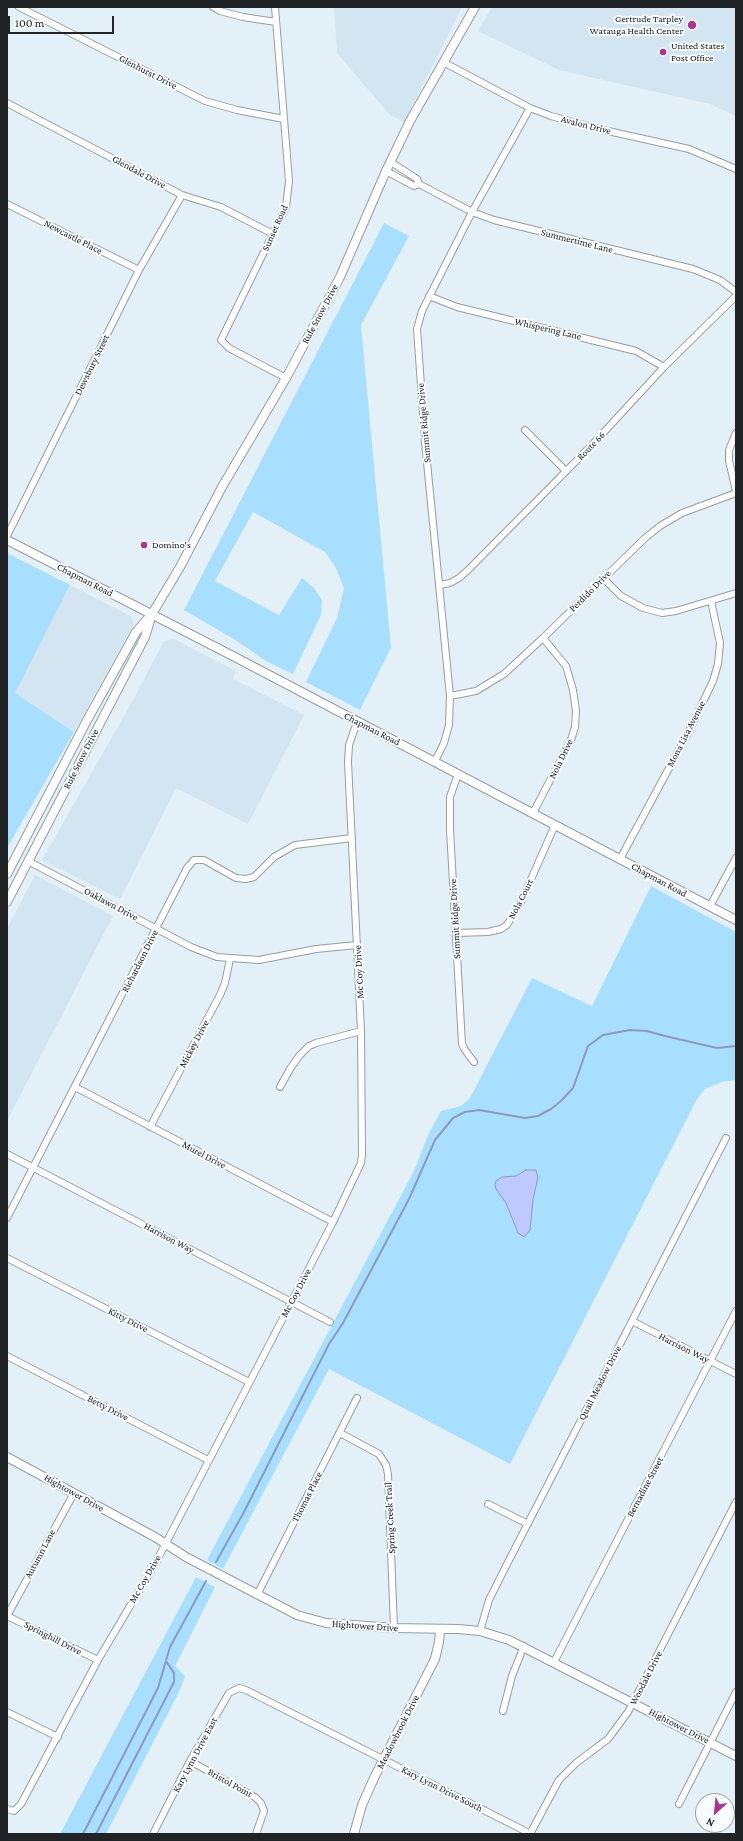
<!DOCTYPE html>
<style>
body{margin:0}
#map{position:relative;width:743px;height:1841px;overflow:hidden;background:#e4f0f7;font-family:"Crimson Pro",serif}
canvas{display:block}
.frame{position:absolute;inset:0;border:8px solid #202426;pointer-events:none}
.north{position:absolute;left:695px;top:1793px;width:40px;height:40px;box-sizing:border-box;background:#f7fcff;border:1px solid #a1a6a8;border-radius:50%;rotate:207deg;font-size:11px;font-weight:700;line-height:16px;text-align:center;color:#202426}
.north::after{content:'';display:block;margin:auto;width:14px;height:18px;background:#a93791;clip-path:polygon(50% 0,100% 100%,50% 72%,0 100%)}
.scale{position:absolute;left:8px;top:16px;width:106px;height:18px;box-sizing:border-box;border:2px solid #202426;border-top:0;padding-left:5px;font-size:12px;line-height:14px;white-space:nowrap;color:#202426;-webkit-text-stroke:3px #f7fcff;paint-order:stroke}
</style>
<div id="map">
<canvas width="743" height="1841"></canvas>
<div class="frame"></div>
<div class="north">N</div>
<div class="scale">100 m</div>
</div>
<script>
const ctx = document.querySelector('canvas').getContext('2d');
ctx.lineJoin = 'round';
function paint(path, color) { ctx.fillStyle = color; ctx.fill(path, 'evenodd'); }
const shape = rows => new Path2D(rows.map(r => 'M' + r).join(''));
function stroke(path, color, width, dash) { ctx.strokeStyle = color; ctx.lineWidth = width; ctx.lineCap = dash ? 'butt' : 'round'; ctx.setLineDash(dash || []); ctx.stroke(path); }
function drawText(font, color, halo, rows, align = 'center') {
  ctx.font = font + ' "Crimson Pro",serif'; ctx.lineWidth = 4; ctx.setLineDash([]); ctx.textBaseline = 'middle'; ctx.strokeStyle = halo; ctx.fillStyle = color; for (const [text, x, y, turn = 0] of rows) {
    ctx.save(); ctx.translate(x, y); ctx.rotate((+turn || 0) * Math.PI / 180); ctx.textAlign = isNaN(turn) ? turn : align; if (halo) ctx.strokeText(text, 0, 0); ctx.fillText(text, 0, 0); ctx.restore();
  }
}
paint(shape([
 [334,7,462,7,404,122,389,114,337,53],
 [492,7,736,7,736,116,710,104,559,70,478,31],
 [70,585,132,617,133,625,74,732,14,693],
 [174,639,236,671,233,679,304,715,248,824,176,788,120,899,42,860,132,702,164,641],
 [35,875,113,916,7,1121,7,929]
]), '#d2e5f0');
paint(shape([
 [384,223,409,236,361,325,391,648,360,710,306,682,337,618,344,588,336,568,325,552,253,512,215,581,279,615,302,578,314,588,322,600,321,615,293,674,266,661,237,641,184,610],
 [7,553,70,585,15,693,74,732,7,848],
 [651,886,736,932,736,1080,722,1082,705,1089,697,1099,510,1464,329,1369,223,1569,207,1560,373,1248,414,1171,429,1133,441,1111,461,1106,470,1098,532,978,592,1006],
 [196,1577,215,1587,175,1666,185,1676,180,1690,106,1834,60,1834]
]), '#a9dffe');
const water = shape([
 [526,1170,536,1170,538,1177,533,1200,530,1230,524,1237,518,1233,506,1203,496,1189,495,1184,496,1181,502,1177,516,1176,526,1170]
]);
paint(water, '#becaff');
stroke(water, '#8f98be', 1);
stroke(shape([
 [216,1562,244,1512,329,1344,343,1323,409,1199,435,1140,453,1118,465,1112,479,1110,525,1118,538,1116,551,1109,561,1101,573,1088,588,1046,603,1035,630,1030,647,1031,665,1036,717,1048,736,1046],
 [83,1834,158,1688,170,1647,206,1581],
 [96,1834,174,1682,174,1673,166,1661]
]), '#8f98be', 2);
const street = shape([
 [19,7,205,101,237,110,284,119],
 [213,7,220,11,243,17,276,22],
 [275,7,289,181,286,207,221,340,229,348,286,378],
 [443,62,530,108,551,116,599,129,689,149,736,169],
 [7,103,182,195,221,207,273,234],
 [391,162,417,179,419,184,472,212,494,220,693,269,720,280,736,292],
 [386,171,414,186,419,184],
 [7,204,139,270],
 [429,296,457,307,636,351,664,367],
 [525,430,566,471],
 [736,433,729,450,729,461,736,491],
 [7,536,139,270,182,195],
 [603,578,621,596,643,608,662,613,676,611,736,593],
 [440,585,450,583,459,578,468,570,592,445,664,367,736,296],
 [450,696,476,691,504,674,543,638,644,539,660,526,682,513,736,493],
 [435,761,444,743,449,725,450,696,425,442,417,329,422,311,472,212,530,108],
 [458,774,450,797,450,830,462,1044,465,1050,474,1062],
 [533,813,571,740,575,727,576,711,573,690,566,666,543,638],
 [620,859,689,731,713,681,718,664,720,643,711,601],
 [28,861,191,947,217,957,259,960,316,949,357,945],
 [710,906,736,858],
 [456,933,488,932,501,929,507,925,521,902,555,825],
 [75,1087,333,1222],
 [280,1087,290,1069,299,1056,309,1046,316,1043,361,1031],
 [150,1127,220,995,225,983,230,959],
 [7,1154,330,1322],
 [7,1218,187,868,194,860,204,860,236,878,246,879,254,877,274,857,295,845,352,838],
 [7,1258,249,1382],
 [632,1321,736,1374],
 [7,1356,208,1460],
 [340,1433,379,1454,386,1465,388,1474,394,1628],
 [488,1504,528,1524],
 [257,1595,357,1398],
 [7,1616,74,1493],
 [7,1616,98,1660],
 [480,1631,489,1600,505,1568,726,1138],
 [554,1662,736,1311],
 [503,1711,512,1676,524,1646],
 [7,1712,58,1737],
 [190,1761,255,1797,261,1803,264,1811,256,1834],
 [679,1804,736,1692],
 [7,1809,14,1811,21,1804,98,1660,155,1564,333,1222,361,1163,362,1155,361,1031,348,762,349,745,357,722],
 [153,1834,190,1761,229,1693,239,1688,246,1690,531,1834],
 [530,1834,559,1780,576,1763,608,1739,628,1712,736,1502]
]);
const secondary = shape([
 [7,540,231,655,736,920],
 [7,874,85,724,136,632,150,616],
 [7,902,145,637,152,614,180,567,222,487,286,378,340,277,386,171,410,121,475,7],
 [7,1457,155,1537,186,1557,297,1615,326,1623,394,1628,458,1629,480,1631,509,1640,736,1756],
 [354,1834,362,1805,375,1776,435,1659,439,1642,440,1630]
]);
stroke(street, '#939ea4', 8);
stroke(secondary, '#939ea4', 10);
stroke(street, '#fff', 6);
stroke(secondary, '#fff', 8);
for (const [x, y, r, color] of [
 [692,25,5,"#a93791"],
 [663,52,4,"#a93791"],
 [144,545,4,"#a93791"]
]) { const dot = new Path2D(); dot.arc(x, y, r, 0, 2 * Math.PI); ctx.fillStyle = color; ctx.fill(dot); stroke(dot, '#f7fcff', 1.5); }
drawText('10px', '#202426', '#f7fcff', [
 ["Gertrude Tarpley",683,19,"right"],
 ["Watauga Health Center",683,31,"right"],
 ["United States",671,46],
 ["Post Office",671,58],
 ["Domino's",152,545]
], 'left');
drawText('10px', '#202426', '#f7fcff', [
 ["Glenhurst Drive",148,72,27],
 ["Avalon Drive",586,125,14],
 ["Glendale Drive",139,172,28],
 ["Sunset Road",275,228,-66],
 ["Newcastle Place",73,237,27],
 ["Summertime Lane",577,241,14],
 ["Rufe Snow Drive",320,314,-62],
 ["Whispering Lane",548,329,13],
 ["Dewsbury Street",92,365,-64],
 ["Summit Ridge Drive",424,423,-95],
 ["Route 66",591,446,-46],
 ["Chapman Road",85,580,27],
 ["Perdido Drive",590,591,-45],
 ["Chapman Road",372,729,27],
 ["Mona Lisa Avenue",686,734,-63],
 ["Rufe Snow Drive",81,759,-63],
 ["Nola Drive",561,759,-64],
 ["Chapman Road",659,880,28],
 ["Nola Court",521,899,-63],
 ["Oaklawn Drive",111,904,28],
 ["Summit Ridge Drive",455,919,-93],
 ["Richardson Drive",140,961,-63],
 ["Mc Coy Drive",359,972,-93],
 ["Mickey Drive",194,1044,-62],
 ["Murel Drive",204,1155,28],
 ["Harrison Way",169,1238,28],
 ["Mc Coy Drive",296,1293,-62],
 ["Kitty Drive",128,1320,27],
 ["Harrison Way",684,1348,27],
 ["Quail Meadow Drive",600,1383,-63],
 ["Betty Drive",108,1408,27],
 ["Bernadine Street",645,1487,-62],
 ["Hightower Drive",74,1493,29],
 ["Thomas Place",307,1497,-63],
 ["Spring Creek Trail",390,1518,-93],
 ["Autumn Lane",40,1554,-62],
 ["Mc Coy Drive",145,1579,-60],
 ["Hightower Drive",365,1626,4],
 ["Springhill Drive",53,1638,27],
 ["Woodale Drive",646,1678,-63],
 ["Hightower Drive",679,1726,27],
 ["Meadowbrook Drive",398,1732,-63],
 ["Kary Lynn Drive East",195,1755,-62],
 ["Bristol Point",230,1783,29],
 ["Kary Lynn Drive South",442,1789,27]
]);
</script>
